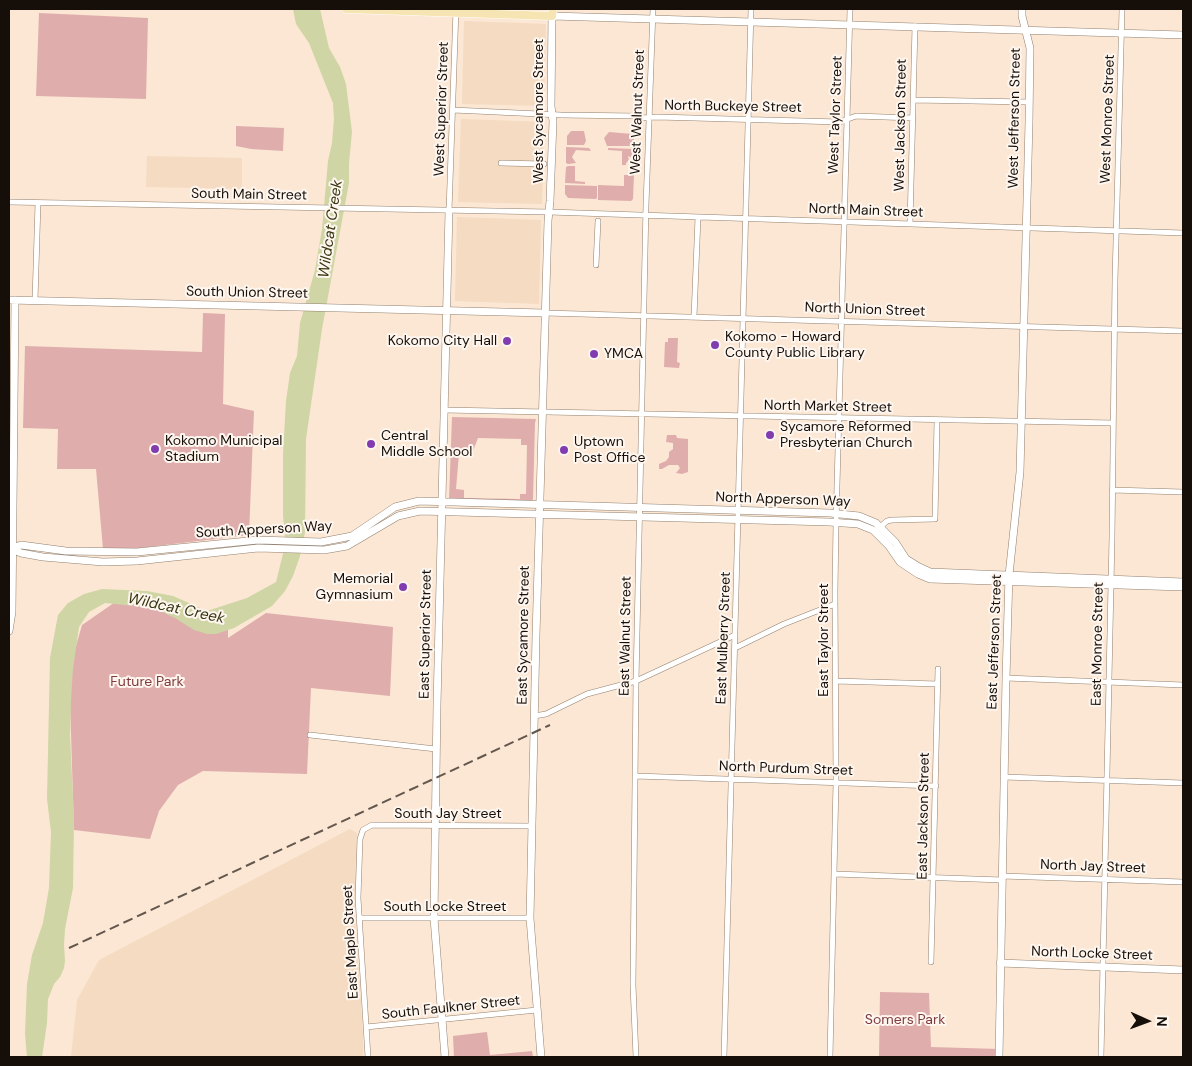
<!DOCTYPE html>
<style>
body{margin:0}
#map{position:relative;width:1192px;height:1066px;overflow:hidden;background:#fbe7d3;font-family:"DM Sans",sans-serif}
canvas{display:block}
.frame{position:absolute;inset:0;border:10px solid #160f09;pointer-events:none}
.north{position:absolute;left:1122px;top:996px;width:50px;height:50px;-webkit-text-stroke:4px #fef6ef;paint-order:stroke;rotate:92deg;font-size:14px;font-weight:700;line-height:20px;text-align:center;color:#160f09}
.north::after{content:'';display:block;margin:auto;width:18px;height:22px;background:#160f09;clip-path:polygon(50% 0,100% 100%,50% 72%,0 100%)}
</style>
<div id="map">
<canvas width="1192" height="1066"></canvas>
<div class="frame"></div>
<div class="north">N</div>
</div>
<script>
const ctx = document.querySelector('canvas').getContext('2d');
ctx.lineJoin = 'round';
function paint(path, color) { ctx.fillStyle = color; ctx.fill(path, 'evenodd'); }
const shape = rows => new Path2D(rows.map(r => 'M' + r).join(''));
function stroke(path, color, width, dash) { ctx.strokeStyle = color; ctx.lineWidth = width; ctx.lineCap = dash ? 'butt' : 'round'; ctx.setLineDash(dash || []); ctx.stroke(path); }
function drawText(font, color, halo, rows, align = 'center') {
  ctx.font = font + ' "DM Sans",sans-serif'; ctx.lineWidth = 4; ctx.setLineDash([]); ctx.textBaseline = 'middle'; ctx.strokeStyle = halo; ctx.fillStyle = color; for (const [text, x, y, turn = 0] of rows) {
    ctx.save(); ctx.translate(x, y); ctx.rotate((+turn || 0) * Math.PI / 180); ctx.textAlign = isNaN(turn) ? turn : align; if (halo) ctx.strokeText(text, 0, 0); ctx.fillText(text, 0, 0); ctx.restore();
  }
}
paint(shape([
 [464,21,546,24,544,106,462,104],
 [461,119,544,122,542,204,458,202],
 [147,156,242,158,242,189,146,187],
 [457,217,541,220,539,304,455,301],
 [350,829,357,833,355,919,363,1033,363,1057,71,1057,77,1000,99,960]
]), '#f4dbc2');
paint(shape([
 [39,13,148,18,146,99,36,96],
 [236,126,284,128,283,151,251,149,236,146],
 [571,131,584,131,586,141,584,145,567,145,567,136],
 [609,132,632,134,634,138,634,146,607,146,604,138],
 [566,147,589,148,591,151,576,150,572,157,576,163,568,164,566,163],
 [608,148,634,149,633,158,628,156,629,160,626,163,626,165,622,165,622,151,608,150],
 [568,166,575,166,575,181,585,182,585,184,565,183,566,167],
 [624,175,634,175,633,199,631,201,598,200,598,185,624,186],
 [565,185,597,186,597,198,596,199,568,198,565,194],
 [203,313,225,314,223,404,254,411,249,535,131,549,103,549,96,469,57,469,58,429,23,428,25,346,202,352],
 [668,338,678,338,677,362,680,363,679,368,664,367,665,342,668,342],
 [452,417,536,419,535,423,533,499,531,502,449,499],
 [478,438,521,439,521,445,527,445,526,494,520,494,520,499,464,498,464,490,456,489,459,454,473,451],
 [667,435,676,435,677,438,688,439,688,472,682,474,676,473,680,468,678,465,669,465,662,469,659,469,659,464,666,461,669,457,669,452,673,449,673,443,666,442],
 [121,598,228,622,228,638,266,613,393,627,390,696,311,688,307,774,203,771,178,785,159,811,150,839,74,830,69,670,82,625],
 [880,992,929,993,931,1047,999,1049,999,1057,879,1057],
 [487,1032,490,1055,532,1051,533,1057,454,1057,453,1036]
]), '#e0adad');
paint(shape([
 [293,9,320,9,329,48,340,67,346,84,352,132,349,163,349,183,322,329,306,439,305,532,300,556,293,576,285,591,272,606,234,628,216,634,207,634,194,630,175,618,154,608,105,603,89,612,79,627,73,669,71,700,70,735,74,818,73,888,65,929,64,945,65,961,64,968,60,977,54,984,48,999,47,1023,42,1057,27,1057,25,1034,27,984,32,955,43,923,49,888,51,832,47,799,50,658,58,615,68,603,84,594,102,589,147,591,173,596,207,611,247,598,276,582,283,554,285,534,283,516,283,454,286,401,290,373,297,356,300,323,315,270,322,229,328,161,332,143,334,119,333,103,309,43,296,24]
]), '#cfd5a4');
const street = shape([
 [913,100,1029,102],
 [453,110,561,115,636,116,640,118,657,117,840,122,856,116,913,118],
 [501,163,544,164],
 [9,202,549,212,1183,233],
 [449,211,456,9],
 [910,224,915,26],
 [596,265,598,221],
 [35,300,38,203],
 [545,313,1183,331],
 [694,317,698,217],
 [444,410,1113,423],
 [1112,490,1183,492],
 [879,528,887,521,892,520,935,519,937,421],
 [735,648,784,624,835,604],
 [1006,678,1183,685],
 [835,681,938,684],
 [534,716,546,714,587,694,636,681,735,635],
 [310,735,436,749],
 [635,776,936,786],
 [1004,777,1183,783],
 [835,874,1002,880],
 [1002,876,1183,882],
 [359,918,530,918],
 [931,962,938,669],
 [366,1027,537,1010],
 [368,1057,358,898,360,839,363,830,372,825,532,826],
 [636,1057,633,985,636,681,646,205,653,9],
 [724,1057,751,9],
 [830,1057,836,782,835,592,836,522,850,9],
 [1101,1057,1112,537,1115,280,1122,9]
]);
const secondary = shape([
 [9,300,545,313],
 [9,548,21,553,43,557,103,562,137,561,258,548,324,550,347,546,398,516,420,511,829,522,858,524,873,530,889,546,900,562,918,574,930,579,1183,587],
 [12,548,21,545,66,551,137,552,258,540,321,542,352,536,395,507,419,501,830,513,859,516,876,523,895,542,906,559,919,567,930,572,1183,582],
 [9,631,12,612,15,300],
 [1000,963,1183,970],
 [445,1057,434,918,437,705,449,211],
 [541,1057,530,918,536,636,548,221,550,201,553,121,551,106,552,16,1183,35],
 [999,1057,1006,678,1009,575,1020,472,1029,122,1030,48,1022,16,1022,9]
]);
const primary = shape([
 [346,9,552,16,553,9]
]);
stroke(street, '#92806f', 6);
stroke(secondary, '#92806f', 8);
stroke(primary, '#fff', 9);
stroke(street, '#fff', 5);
stroke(secondary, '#fff', 7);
stroke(primary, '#f6e4b3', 8);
stroke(shape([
 [69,948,550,725]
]), '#63574d', 2, [10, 5]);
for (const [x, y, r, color] of [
 [507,341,5,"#813cb0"],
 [715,345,5,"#813cb0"],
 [594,354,5,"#813cb0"],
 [770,435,5,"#813cb0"],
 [371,444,5,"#813cb0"],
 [155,449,5,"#813cb0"],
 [564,450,5,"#813cb0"],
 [403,587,5,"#813cb0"]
]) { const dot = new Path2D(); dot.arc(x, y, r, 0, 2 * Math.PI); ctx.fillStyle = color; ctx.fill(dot); stroke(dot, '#fef6ef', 2); }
drawText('14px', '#160f09', '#fef6ef', [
 ["North Buckeye Street",733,107,1],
 ["West Superior Street",442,109,-88],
 ["West Sycamore Street",539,111,-90],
 ["West Walnut Street",638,112,-88],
 ["West Taylor Street",836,115,-88],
 ["West Jefferson Street",1015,118,-89],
 ["West Monroe Street",1108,119,-88],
 ["West Jackson Street",901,125,-89],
 ["South Main Street",249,195,1],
 ["North Main Street",866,211,2],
 ["South Union Street",247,293,1],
 ["North Union Street",865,310,2],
 ["North Market Street",828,407,1],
 ["North Apperson Way",783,500,2],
 ["South Apperson Way",264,530,-3],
 ["East Superior Street",426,634,-89],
 ["East Sycamore Street",524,635,-89],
 ["East Walnut Street",626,636,-89],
 ["East Mulberry Street",724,638,-88],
 ["East Taylor Street",824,640,-90],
 ["East Jefferson Street",995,642,-88],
 ["East Monroe Street",1098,644,-89],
 ["North Purdum Street",786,769,2],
 ["South Jay Street",448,814],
 ["East Jackson Street",924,816,-89],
 ["North Jay Street",1093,867,2],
 ["South Locke Street",445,907],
 ["East Maple Street",351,942,-93],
 ["North Locke Street",1092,954,2],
 ["South Faulkner Street",451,1008,-6]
]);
drawText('14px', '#160f09', '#fef6ef', [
 ["Kokomo - Howard",725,337],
 ["County Public Library",725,353],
 ["Kokomo City Hall",497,341,"right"],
 ["YMCA",604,354],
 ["Sycamore Reformed",780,427],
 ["Presbyterian Church",780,443],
 ["Central",381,436],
 ["Middle School",381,452],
 ["Kokomo Municipal",165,441],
 ["Stadium",165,457],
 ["Uptown",574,442],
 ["Post Office",574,458],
 ["Memorial",393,579,"right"],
 ["Gymnasium",393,595,"right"]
], 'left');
drawText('14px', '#803b3e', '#fef6ef', [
 ["Future Park",147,682],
 ["Somers Park",905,1020]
]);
drawText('italic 15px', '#343710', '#fef6ef', [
 ["Wildcat Creek",331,229,-82],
 ["Wildcat Creek",176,609,12]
]);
</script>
